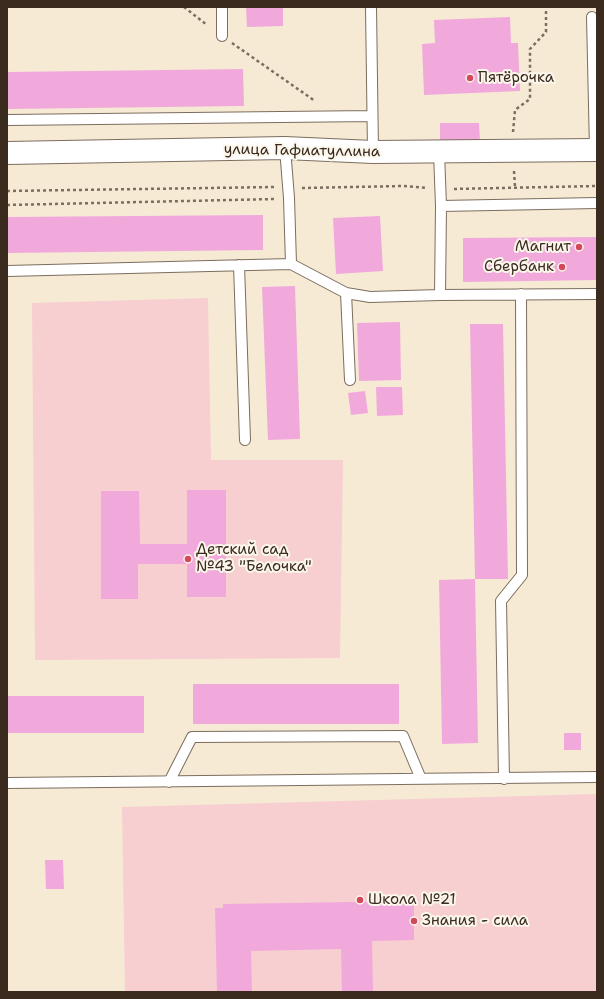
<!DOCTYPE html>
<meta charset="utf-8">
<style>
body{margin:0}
#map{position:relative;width:604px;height:999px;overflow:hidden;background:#f6ead5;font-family:"Shantell Sans",sans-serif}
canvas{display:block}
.frame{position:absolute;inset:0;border:8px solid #3b2a1e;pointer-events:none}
</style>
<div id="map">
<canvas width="604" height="999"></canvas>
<div class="frame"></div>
</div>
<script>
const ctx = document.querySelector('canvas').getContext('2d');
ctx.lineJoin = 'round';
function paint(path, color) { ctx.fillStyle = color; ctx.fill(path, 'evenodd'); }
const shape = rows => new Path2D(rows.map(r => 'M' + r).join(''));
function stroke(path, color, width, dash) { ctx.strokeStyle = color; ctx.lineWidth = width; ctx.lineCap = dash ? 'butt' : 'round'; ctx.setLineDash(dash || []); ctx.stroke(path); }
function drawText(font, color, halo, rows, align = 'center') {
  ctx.font = font + ' "Shantell Sans",sans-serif'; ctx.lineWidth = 4; ctx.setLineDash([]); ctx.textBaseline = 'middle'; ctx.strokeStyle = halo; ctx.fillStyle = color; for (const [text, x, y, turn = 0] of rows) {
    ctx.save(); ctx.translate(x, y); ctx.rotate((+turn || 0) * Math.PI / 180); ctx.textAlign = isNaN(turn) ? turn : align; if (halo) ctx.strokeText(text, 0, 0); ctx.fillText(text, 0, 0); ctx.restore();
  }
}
paint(shape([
 [208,298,211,460,343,460,340,658,35,660,32,303],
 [597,794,597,992,125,992,122,807]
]), '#f7cfd0');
paint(shape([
 [246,7,283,7,283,26,247,27],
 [510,17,511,43,518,43,520,91,424,95,422,44,435,43,434,20],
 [243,69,244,106,7,109,7,72],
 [440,123,479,123,480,141,440,141],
 [263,215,263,250,7,253,7,217],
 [380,216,383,271,336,274,333,218],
 [597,237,597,280,463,282,463,238],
 [295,286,300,439,268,440,262,287],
 [400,322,401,380,359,381,357,323],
 [470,324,503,324,508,579,475,579],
 [376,387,402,387,403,415,377,416],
 [365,391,368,413,351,415,348,393],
 [187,490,226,490,226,597,187,597,187,564,138,564,138,599,101,599,101,491,139,491,140,544,187,544],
 [475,579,478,743,442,744,439,580],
 [193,684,399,684,399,724,193,724],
 [7,696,144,696,144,733,7,733],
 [564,733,581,733,581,750,564,750],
 [45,860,63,860,64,889,46,889],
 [414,901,414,940,372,941,373,992,342,992,341,949,251,951,252,992,217,992,215,908,223,908,223,904]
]), '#f1a9dc');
const lane = shape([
 [222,7,222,36],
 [371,7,373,152],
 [592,17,595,150],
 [7,120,372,116],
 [285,148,289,198,291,264],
 [439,152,441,206,440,295,597,294],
 [441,206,597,203],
 [239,265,245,440],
 [7,271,291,264,346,293,370,297,440,295],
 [346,293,350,380],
 [504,779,501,601,522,575,521,294],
 [169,782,192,737,403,736,421,779],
 [7,783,597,777]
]);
const secondary = shape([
 [7,153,285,148,373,152,597,150]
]);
stroke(lane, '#7c6d5e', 12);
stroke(secondary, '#7c6d5e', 24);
stroke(shape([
 [184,7,207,25],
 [232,43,315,101],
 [513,132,515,110,530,99,530,49,546,32,546,7],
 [514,171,515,187],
 [302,188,403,186,427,188],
 [454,189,597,186],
 [7,191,275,187],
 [7,205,275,199]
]), '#7c6d5e', 2.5, [3, 3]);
stroke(lane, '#fff', 10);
stroke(secondary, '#fff', 22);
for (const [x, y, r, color] of [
 [470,78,4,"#d1495b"],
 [579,247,4,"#d1495b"],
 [562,267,4,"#d1495b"],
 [188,559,4,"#d1495b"],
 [360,900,4,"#d1495b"],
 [414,921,4,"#d1495b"]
]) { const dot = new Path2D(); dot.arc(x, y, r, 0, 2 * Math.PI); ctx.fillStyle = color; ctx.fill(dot); stroke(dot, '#fbf7ec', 1.5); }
drawText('15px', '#3b2a1e', '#fbf7ec', [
 ["Пятёрочка",478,78],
 ["Магнит",571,247,"right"],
 ["Сбербанк",554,267,"right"],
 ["Детский сад",196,550],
 ["№43 \"Белочка\"",196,567],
 ["Школа №21",368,900],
 ["Знания - сила",422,921]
], 'left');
drawText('15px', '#3b2a1e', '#fbf7ec', [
 ["улица Гафиатуллина",302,151,1]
]);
</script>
